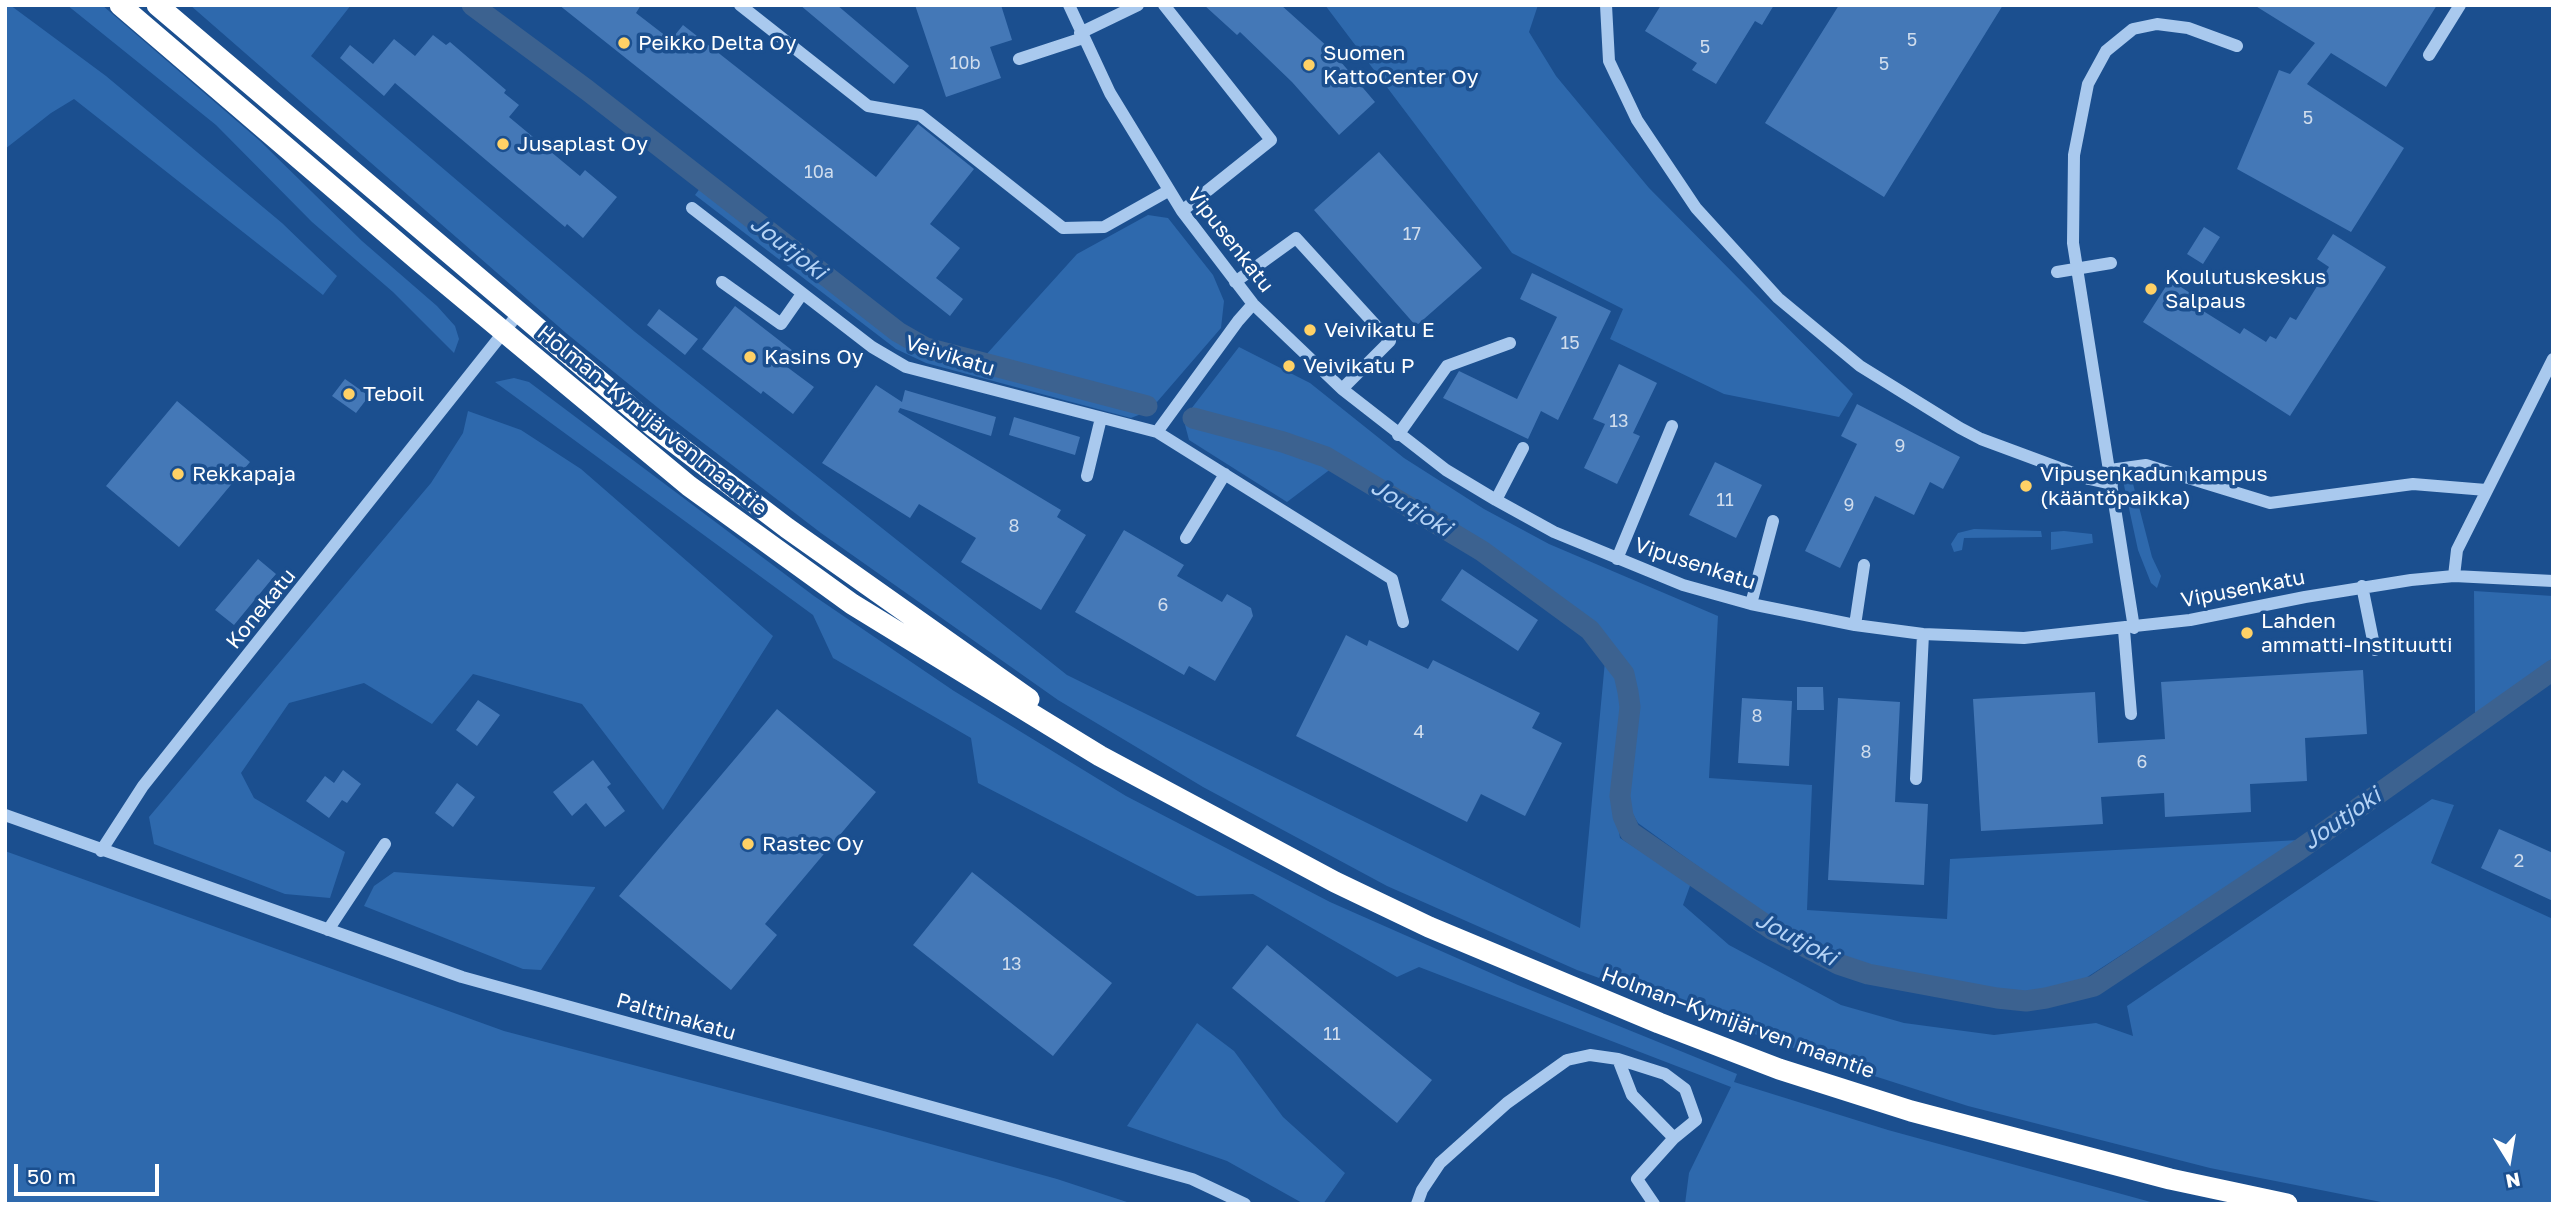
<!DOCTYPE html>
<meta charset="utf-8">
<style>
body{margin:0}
#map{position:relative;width:2558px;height:1209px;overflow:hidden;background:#1b4f8f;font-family:"Golos Text",sans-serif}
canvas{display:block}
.frame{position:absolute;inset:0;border:7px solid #fff;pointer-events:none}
.north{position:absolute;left:2474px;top:1125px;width:70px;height:70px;-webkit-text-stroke:5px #1b4f8f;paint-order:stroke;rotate:169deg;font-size:19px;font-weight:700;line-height:28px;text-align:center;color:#fff}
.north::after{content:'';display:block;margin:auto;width:24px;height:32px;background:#fff;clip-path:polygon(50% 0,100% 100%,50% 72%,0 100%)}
.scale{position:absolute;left:14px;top:1164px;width:145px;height:32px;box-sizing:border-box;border:4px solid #fff;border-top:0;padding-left:9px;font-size:21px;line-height:24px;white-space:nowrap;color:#fff;-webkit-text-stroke:5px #1b4f8f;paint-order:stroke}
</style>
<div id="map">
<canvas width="2558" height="1209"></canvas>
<div class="frame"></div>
<div class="north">N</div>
<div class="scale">50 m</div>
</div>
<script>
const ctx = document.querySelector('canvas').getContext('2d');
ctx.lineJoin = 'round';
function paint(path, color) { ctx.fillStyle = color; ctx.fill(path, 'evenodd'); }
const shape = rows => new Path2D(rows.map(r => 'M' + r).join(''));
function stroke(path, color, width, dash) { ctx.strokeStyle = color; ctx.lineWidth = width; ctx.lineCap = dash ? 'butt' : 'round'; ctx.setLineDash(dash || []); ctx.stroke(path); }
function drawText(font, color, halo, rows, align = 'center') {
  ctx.font = font + ' "Golos Text",sans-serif'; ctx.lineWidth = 7; ctx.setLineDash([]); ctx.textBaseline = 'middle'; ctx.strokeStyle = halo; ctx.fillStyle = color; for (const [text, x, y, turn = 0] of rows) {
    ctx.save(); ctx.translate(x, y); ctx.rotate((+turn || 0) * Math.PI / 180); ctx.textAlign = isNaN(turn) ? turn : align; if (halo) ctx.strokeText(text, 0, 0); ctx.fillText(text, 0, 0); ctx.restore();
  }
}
paint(shape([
 [5,5,10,5,106,76,282,223,337,276,323,295,74,99,51,113,5,149],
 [67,5,102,5,260,141,362,241,437,306,455,326,459,339,454,353,393,292,312,222,216,125],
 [190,5,351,5,311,56,635,332,1067,675,1580,928,1605,661,1615,678,1624,707,1614,801,1620,838,1691,883,1683,905,1729,945,1841,1005,1904,1023,1994,1035,2096,1023,2133,1036,2127,1006,2432,799,2454,805,2431,863,2553,919,2553,1204,2391,1204,2210,1168,1968,1106,1843,1066,1577,970,1387,886,1203,787,1058,700,821,533,668,416,566,333],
 [1325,5,1538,5,1529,32,1556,76,1649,188,1853,394,1839,417,1724,394,1610,339,1623,309,1512,253],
 [701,187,894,334,926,352,1151,410,1131,418,926,363,896,349,695,195],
 [1148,215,1168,218,1213,275,1224,301,1221,328,1157,402,984,357,1077,254],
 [1239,347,1310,383,1404,458,1484,509,1549,544,1718,616,1709,778,1812,785,1807,910,1947,919,1950,859,2299,840,2078,983,2032,993,2005,991,1875,967,1834,953,1769,918,1638,823,1628,806,1638,705,1631,673,1603,633,1527,574,1335,452,1191,409],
 [514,378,529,382,814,596,954,691,1126,796,1330,902,1518,985,1737,1074,1734,1082,1888,1130,2158,1204,1685,1204,1689,1173,1731,1087,1419,967,1397,977,1253,894,1197,896,978,783,971,738,833,658,813,615,495,382],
 [468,411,521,430,581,469,773,636,663,810,582,704,473,674,432,724,364,683,289,703,241,773,254,798,345,852,330,898,285,894,154,844,149,817,431,483,463,433],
 [1184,421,1282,446,1311,456,1332,468,1287,502,1189,440],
 [2126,473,2131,476,2152,557,2161,576,2157,588,2151,583,2138,550,2122,476],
 [1974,529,2041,531,2042,537,1964,538,1962,550,1954,552,1951,544,1958,533],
 [2064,531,2092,534,2093,543,2051,550,2051,532],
 [2474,591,2553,596,2553,658,2475,714],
 [5,851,504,1031,880,1130,1057,1179,1133,1204,5,1204],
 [394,872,595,887,595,888,541,970,523,969,364,906,374,886],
 [1197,1023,1234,1051,1283,1117,1345,1173,1323,1204,1304,1204,1227,1161,1127,1126]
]), '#2e69ad');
stroke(shape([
 [472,5,587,90,898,332,926,348,1147,406],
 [1193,418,1283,442,1326,457,1482,551,1590,630,1624,674,1628,692,1630,707,1620,796,1623,816,1630,832,1773,930,1838,964,1868,974,1997,998,2026,1001,2046,998,2094,986,2299,850,2553,670]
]), '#3c6290', 21);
paint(shape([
 [559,5,641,5,636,13,671,40,683,25,876,177,918,124,974,169,930,224,960,248,936,278,963,299,950,316],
 [800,5,837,5,909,66,894,84],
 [915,5,1001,5,1012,40,990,47,1001,78,946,97],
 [1204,5,1281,5,1329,48,1375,102,1339,135,1292,82,1240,32,1237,35],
 [1661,5,1774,5,1762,25,1755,21,1716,84,1692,70,1697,63,1645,31],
 [1839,5,2003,5,1884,197,1765,123],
 [2254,5,2437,5,2386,87,2331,53,2307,84,2404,148,2351,232,2237,169,2279,70,2290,74,2315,43],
 [433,35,446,45,450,42,506,90,504,93,519,105,509,117,580,176,585,170,617,197,583,238,567,224,565,227,395,83,384,96,340,58,350,45,373,64,394,39,415,56],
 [1379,152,1482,268,1416,326,1314,210],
 [2204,227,2220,237,2203,264,2187,254],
 [2333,234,2386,267,2290,416,2143,322,2170,280,2204,302,2200,309,2240,334,2244,328,2266,342,2270,336,2276,339,2290,317,2296,320,2329,267,2317,259],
 [1532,273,1611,311,1558,420,1541,411,1528,439,1443,398,1459,371,1517,399,1557,317,1520,299],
 [735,306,793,351,783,364,814,387,793,414,763,391,761,394,702,349],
 [659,309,698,339,685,355,647,325],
 [1619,364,1657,383,1633,433,1640,436,1617,484,1584,468,1605,424,1593,419],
 [345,379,369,396,356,413,332,396],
 [876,385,902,402,905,390,996,417,991,436,900,408,898,412,1061,510,1057,517,1086,535,1041,610,961,562,976,538,919,504,910,518,822,463],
 [177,401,250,462,179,547,106,486],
 [1857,404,1960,457,1943,489,1930,482,1914,515,1875,496,1840,568,1805,551,1857,444,1841,436],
 [1014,417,1080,437,1075,455,1009,435],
 [1715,462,1762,485,1736,538,1689,515],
 [1124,530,1184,565,1177,576,1222,602,1227,594,1251,608,1253,616,1215,681,1189,666,1184,675,1075,612],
 [258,559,276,574,234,625,215,610],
 [1462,569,1538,620,1518,651,1441,600],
 [1346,635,1367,646,1369,640,1428,669,1433,660,1540,713,1532,728,1562,743,1525,816,1481,794,1467,822,1296,736],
 [2363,670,2367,734,2305,738,2307,781,2250,784,2251,812,2165,817,2164,793,2101,797,2103,824,1981,831,1973,699,2095,692,2098,743,2165,739,2161,682],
 [1797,687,1823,687,1824,710,1797,710],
 [1742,698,1792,701,1789,766,1738,763],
 [1838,698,1900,702,1895,802,1928,804,1924,885,1828,880],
 [478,700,500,715,477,746,456,730],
 [777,709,876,792,765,924,777,935,731,990,619,896],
 [593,760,611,784,607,787,625,811,605,827,586,803,572,816,553,792],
 [343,770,361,784,347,803,342,800,329,818,306,801,325,776,334,783],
 [457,783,475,797,453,827,435,813],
 [2499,829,2553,853,2553,901,2481,868],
 [972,872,1112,983,1053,1056,913,945],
 [1267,945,1432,1080,1397,1123,1232,988]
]), '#4478b7');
stroke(shape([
 [740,5,868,106,920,115,1063,228,1104,227,1168,191],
 [1069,5,1110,93,1182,211,1253,304,1342,389,1446,470,1496,500,1554,532,1683,585,1751,604,1855,625,1923,634,2024,638,2190,620,2305,597,2411,580,2454,576,2553,581],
 [1164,5,1271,140,1182,211],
 [1606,5,1609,61,1637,120,1696,208,1778,298,1860,366,1960,428,1981,439,2089,479,2112,484],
 [1080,33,1138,5],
 [2429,55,2460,5],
 [1019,59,1083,38],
 [692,208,872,347,906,367,1157,432],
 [2057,272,2111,263],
 [722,282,781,324,802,294],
 [1235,282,1296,238,1390,341,1342,389],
 [1253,304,1238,321,1157,432,1392,579,1403,622],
 [1398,435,1447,366,1510,343],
 [2110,470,2146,465,2270,503,2413,484,2486,490],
 [1087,476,1101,418],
 [1496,500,1523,448],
 [1186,538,1225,474],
 [1617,559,1672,426],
 [2454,576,2457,550,2553,359],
 [2362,586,2375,650],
 [1751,604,1773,521],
 [1855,625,1864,565],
 [2134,628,2073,243,2074,155,2088,84,2106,51,2133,29,2157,24,2188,28,2237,46],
 [2124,630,2131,714],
 [1916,779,1923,634],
 [5,815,462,977,1192,1179,1245,1204],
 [101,851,143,786,518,314],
 [328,930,385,844],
 [1417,1204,1422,1190,1440,1163,1507,1103,1567,1060,1590,1055,1618,1059,1665,1074,1685,1089,1696,1120,1674,1138,1632,1095,1618,1059],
 [1654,1204,1637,1179,1674,1138]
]), '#a9c9ee', 12);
stroke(shape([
 [120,5,420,262,689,486,852,604,1100,756,1335,882,1429,927,1659,1023,1779,1069,1911,1111,2170,1179,2287,1204],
 [157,5,654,427,787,528,1029,699]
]), '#fff', 21);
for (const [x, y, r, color] of [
 [624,43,7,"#ffd166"],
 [1309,65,7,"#ffd166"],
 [503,144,7,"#ffd166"],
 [2151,289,7,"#ffd166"],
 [1310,330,7,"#ffd166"],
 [750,357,7,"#ffd166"],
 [1289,366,7,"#ffd166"],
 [349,394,7,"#ffd166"],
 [178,474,7,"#ffd166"],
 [2026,486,7,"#ffd166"],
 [2247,633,7,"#ffd166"],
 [748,844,7,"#ffd166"]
]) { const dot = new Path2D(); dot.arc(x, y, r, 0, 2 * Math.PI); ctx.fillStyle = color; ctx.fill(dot); stroke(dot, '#1b4f8f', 2.5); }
drawText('18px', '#d0dded', null, [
 ["5",1912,40],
 ["5",1705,47],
 ["10b",965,63],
 ["5",1884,64],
 ["5",2308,118],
 ["10a",819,172],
 ["17",1412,234],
 ["15",1570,343],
 ["13",1619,421],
 ["9",1900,446],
 ["11",1725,500],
 ["9",1849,505],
 ["8",1014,526],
 ["6",1163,605],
 ["8",1757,716],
 ["4",1419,732],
 ["8",1866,752],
 ["6",2142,762],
 ["2",2519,861],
 ["13",1012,964],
 ["11",1332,1034]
]);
drawText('21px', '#fff', '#1b4f8f', [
 ["Peikko Delta Oy",638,43],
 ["Suomen",1323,53],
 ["KattoCenter Oy",1323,77],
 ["Jusaplast Oy",517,144],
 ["Koulutuskeskus",2165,277],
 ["Salpaus",2165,301],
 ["Veivikatu E",1324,330],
 ["Kasins Oy",764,357],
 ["Veivikatu P",1303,366],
 ["Teboil",363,394],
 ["Rekkapaja",192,474],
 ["Vipusenkadun kampus",2040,474],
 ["(kääntöpaikka)",2040,498],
 ["Lahden",2261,621],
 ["ammatti-Instituutti",2261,645],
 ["Rastec Oy",762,844]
], 'left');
drawText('21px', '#fff', '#1b4f8f', [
 ["Vipusenkatu",1230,240,52],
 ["Veivikatu",950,356,17],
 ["Holman–Kymijärven maantie",652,421,39],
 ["Vipusenkatu",1695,564,18],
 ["Vipusenkatu",2243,589,-11],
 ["Konekatu",261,609,-51],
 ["Palttinakatu",676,1017,16],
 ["Holman–Kymijärven maantie",1738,1023,20]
]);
drawText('italic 23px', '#b5d3f5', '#1b4f8f', [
 ["Joutjoki",788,248,38],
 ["Joutjoki",1411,508,31],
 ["Joutjoki",2342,819,-35],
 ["Joutjoki",1796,939,28]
]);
</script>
